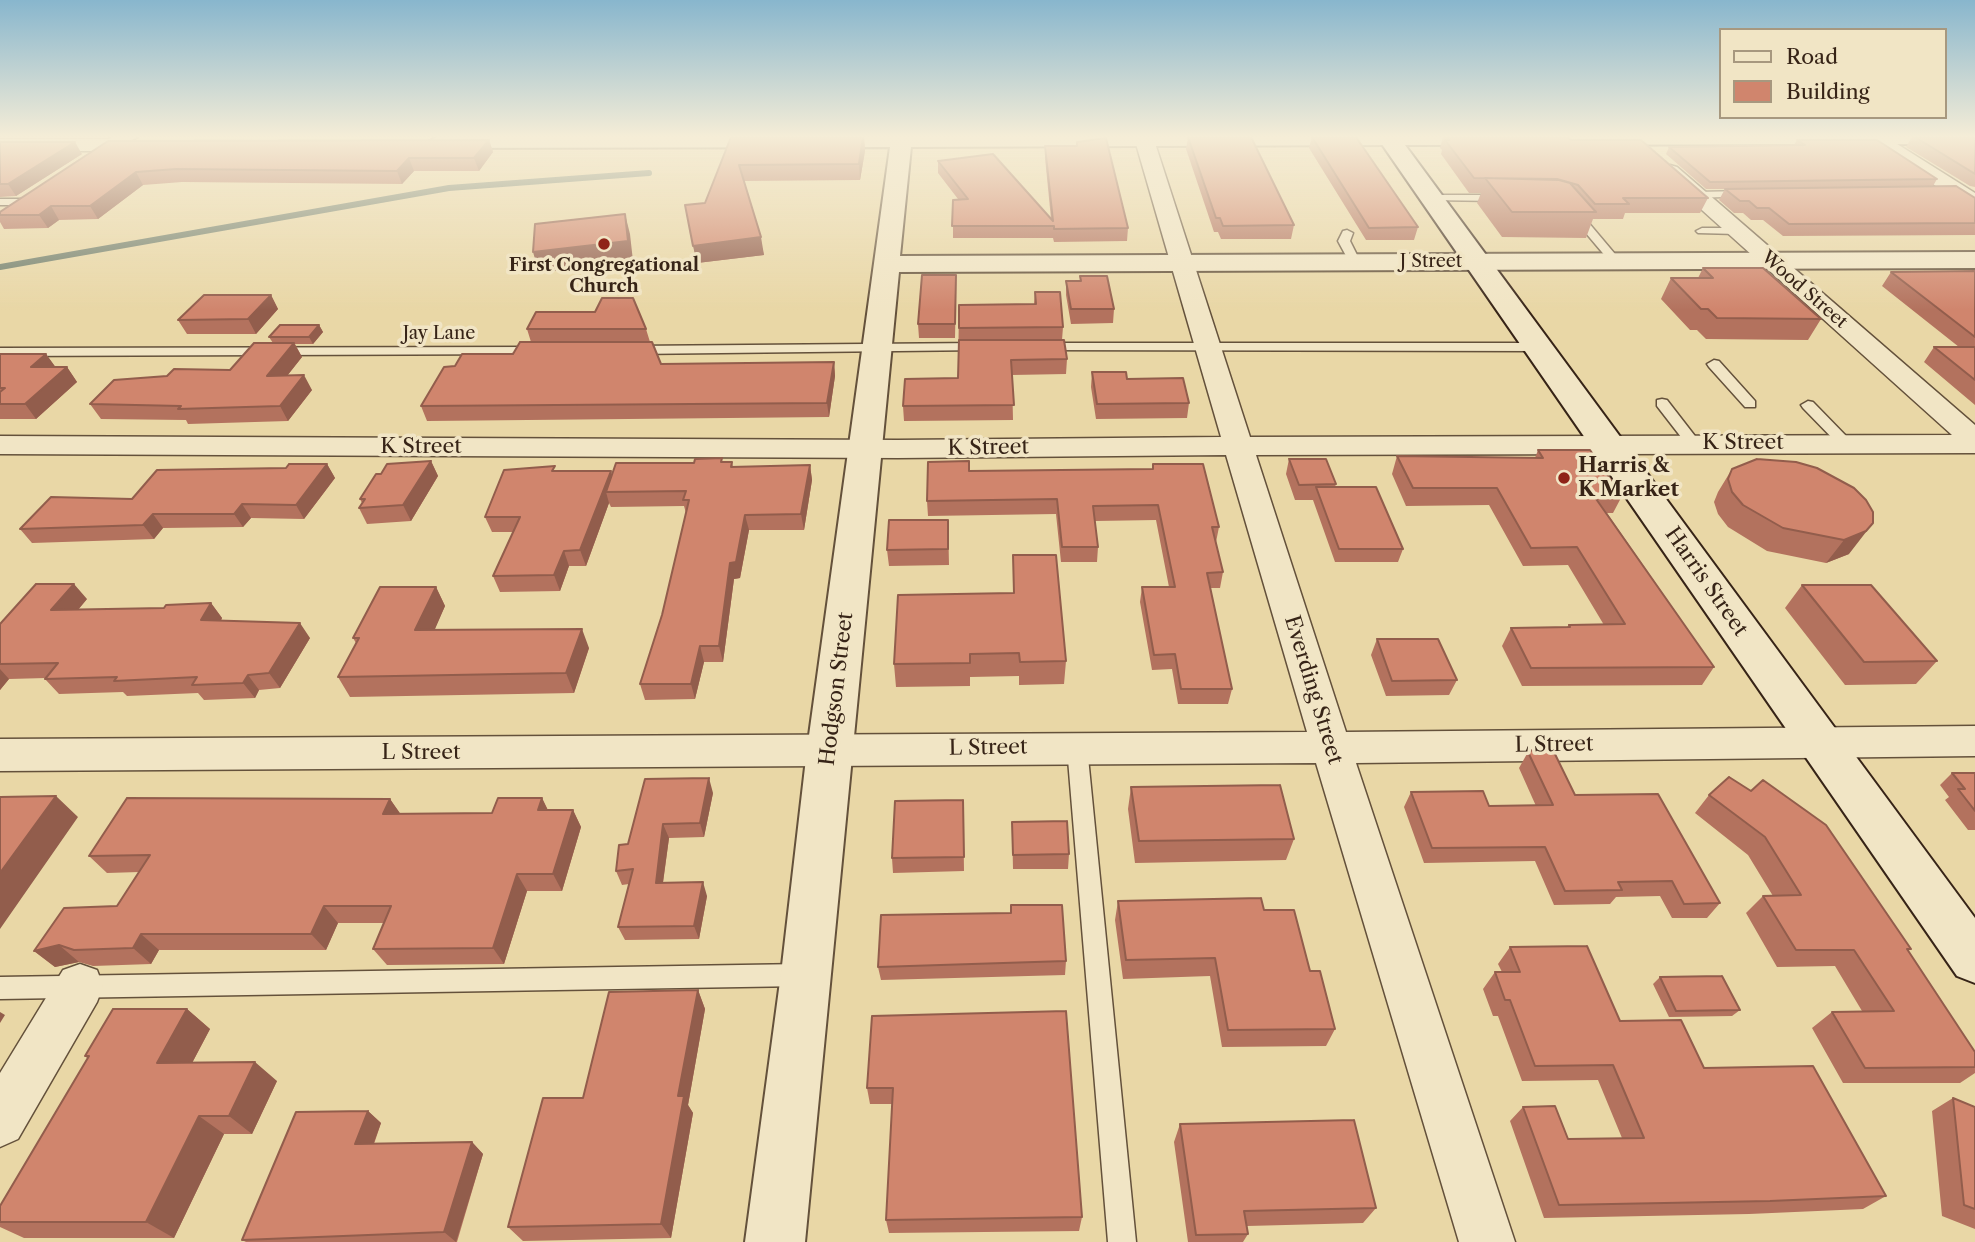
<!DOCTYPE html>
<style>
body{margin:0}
#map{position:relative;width:1975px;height:1242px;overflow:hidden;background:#e9d7a6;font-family:"Libre Caslon Text",serif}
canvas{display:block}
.legend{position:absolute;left:1719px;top:28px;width:228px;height:91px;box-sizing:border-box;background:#f1e5c5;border:2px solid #a7987f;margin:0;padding:9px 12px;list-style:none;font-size:21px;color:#372417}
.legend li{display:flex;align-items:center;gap:14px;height:35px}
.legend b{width:35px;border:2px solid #a7987f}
</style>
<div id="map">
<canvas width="1975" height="1242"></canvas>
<ul class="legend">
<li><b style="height:9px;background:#f1e5c5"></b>Road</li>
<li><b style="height:19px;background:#d0856d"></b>Building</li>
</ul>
</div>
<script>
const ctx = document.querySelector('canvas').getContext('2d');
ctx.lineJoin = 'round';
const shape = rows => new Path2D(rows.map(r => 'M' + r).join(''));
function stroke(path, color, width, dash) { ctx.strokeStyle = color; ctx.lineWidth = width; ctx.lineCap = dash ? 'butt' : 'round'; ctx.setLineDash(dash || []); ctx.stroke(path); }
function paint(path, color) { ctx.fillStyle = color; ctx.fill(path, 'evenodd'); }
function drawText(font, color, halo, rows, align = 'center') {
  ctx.font = font + ' "Libre Caslon Text",serif'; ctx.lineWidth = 7; ctx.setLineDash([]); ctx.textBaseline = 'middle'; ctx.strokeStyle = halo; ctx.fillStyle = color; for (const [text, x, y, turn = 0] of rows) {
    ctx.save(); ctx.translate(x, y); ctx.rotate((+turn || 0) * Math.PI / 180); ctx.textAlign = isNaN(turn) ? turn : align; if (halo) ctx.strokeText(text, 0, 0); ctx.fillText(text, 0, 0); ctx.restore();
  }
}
stroke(shape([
 [0,267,449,188,649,173]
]), '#717e6c', 6);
const service = shape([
 [1745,191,1749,192,1749,196,1696,198,1691,195,1696,192,1745,191],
 [1432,195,1500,195,1505,198,1500,201,1428,200,1428,196,1432,195],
 [0,199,28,199,33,202,28,205,0,205,0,199],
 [1569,209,1577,209,1620,260,1620,264,1612,264,1569,213,1569,209],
 [1702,228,1737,228,1743,231,1737,234,1698,233,1696,231,1702,228],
 [1347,230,1353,233,1350,241,1361,263,1359,265,1351,265,1338,241,1343,231,1347,230],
 [980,343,985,344,985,350,633,354,626,350,633,346,980,343],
 [1043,343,1539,343,1546,347,1539,351,1038,350,1038,344,1043,343],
 [539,347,546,351,544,354,0,356,0,348,539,347],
 [1714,360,1719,361,1755,401,1755,407,1745,407,1709,367,1707,364,1714,360],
 [1662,399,1667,400,1698,440,1698,446,1688,446,1657,406,1657,400,1662,399],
 [1808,401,1813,402,1850,440,1850,446,1840,446,1803,408,1801,405,1808,401],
 [1077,739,1084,742,1087,747,1136,1242,1108,1242,1067,747,1070,742,1077,739],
 [803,964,811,967,815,975,811,983,803,986,0,999,0,977,803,964]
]);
const minor = shape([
 [1134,137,1153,137,1250,437,1952,435,1663,175,1660,171,1670,165,1677,167,1975,425,1975,453,1256,455,1346,732,1975,726,1975,756,1356,763,1515,1242,1459,1242,1316,763,0,771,0,739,1307,732,1226,455,898,458,0,454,0,436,898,440,1221,437,1134,137],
 [1863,137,1886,137,1975,193,1975,208,1967,207,1863,137],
 [0,139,113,139,123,145,113,151,0,151,0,139],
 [80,964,97,970,103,986,97,1002,18,1139,0,1147,0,1073,63,970,80,964]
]);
const tertiary = shape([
 [112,137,137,137,113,151,102,145,112,137],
 [437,137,1399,137,1397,143,1390,145,911,147,900,256,1975,252,1975,268,899,272,805,1242,745,1242,781,974,807,750,890,147,429,148,426,143,437,137]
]);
const secondary = shape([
 [1377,137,1975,137,1975,144,1405,145,1975,918,1975,983,1957,976,1377,137]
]);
stroke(service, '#64513b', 3);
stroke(minor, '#64513b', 3);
stroke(tertiary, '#64513b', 4);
stroke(secondary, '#372417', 4);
paint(service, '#f1e5c5');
paint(minor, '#f1e5c5');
paint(tertiary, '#f1e5c5');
paint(secondary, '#f1e5c5');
paint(shape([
 [731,137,864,137,865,151,860,180,744,181,764,255,697,263,685,205,705,203],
 [1188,137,1294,225,1291,239,1221,239,1218,232,1214,232,1186,149],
 [1312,137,1418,227,1414,240,1366,240,1309,148],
 [1443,137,1567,137,1571,140,1708,198,1700,213,1625,213,1623,219,1593,219,1586,238,1502,237,1477,203,1481,193,1469,193,1441,154,1442,150,1440,148],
 [1912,137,1975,137,1975,187,1970,186,1906,147],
 [489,140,493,152,479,171,414,171,402,184,182,182,143,185,98,219,59,220,48,228,4,229,0,222,0,212,108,141],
 [1797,140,1937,179,1933,186,1975,198,1975,235,1783,236,1763,220,1751,220,1743,213,1734,213,1719,200,1725,189,1706,189,1666,154,1669,147,1794,145],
 [0,142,82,154,16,196,0,197],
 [1077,142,1128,228,1127,241,1054,242,1053,238,953,238,953,200,958,199,938,173,938,161,1051,219,1045,158,1045,146,1076,146],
 [1703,268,1821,319,1808,340,1706,339,1697,330,1690,330,1661,299,1671,278,1698,278],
 [1975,271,1975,405,1924,362,1934,347,1959,347,1882,286,1891,272],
 [1080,276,1114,309,1113,323,1071,324,1066,295,1066,281,1080,281],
 [956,289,955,338,919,338,918,324],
 [1035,292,1063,327,1062,340,1067,359,1066,374,1012,375,1013,420,904,421,903,406,958,378,959,305,1034,304],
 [271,295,278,309,256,334,187,334,178,320],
 [319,325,323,332,313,344,295,344,302,357,287,376,312,390,288,421,188,424,186,420,101,419,90,404,167,376,230,370,273,343,269,337],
 [527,329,646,329,650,342,661,364,834,362,835,376,829,417,427,421,421,406,531,342],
 [0,354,46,354,55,367,67,367,77,382,36,419,0,419],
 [1092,372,1127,379,1189,403,1187,418,1096,419,1091,387],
 [1538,450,1622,496,1613,513,1607,513,1714,667,1702,685,1522,686,1502,646,1511,628,1567,627,1569,625,1604,625,1568,565,1523,566,1489,505,1406,506,1392,474,1397,456,1535,458],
 [722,458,722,462,732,462,733,467,810,465,812,480,804,530,749,530,740,578,734,579,723,662,704,662,695,699,645,700,640,684,662,615,686,513,684,506,611,507,609,503,586,566,569,566,560,591,500,592,493,576,513,532,492,532,485,517,557,471,612,475],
 [1289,459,1336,484,1335,487,1403,549,1398,562,1335,562,1313,500,1295,500,1286,474],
 [431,461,438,476,411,521,367,524,359,508,362,503,360,499,381,474],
 [327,464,335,478,304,519,251,518,243,527,163,528,154,539,32,543,20,529,132,499,286,468],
 [1153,464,1219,527,1216,542,1223,572,1220,588,1210,588,1232,689,1228,704,1178,704,1172,669,1152,670,1140,602,1142,587,1169,587,1156,520,1095,521,1098,547,1097,562,1061,562,1056,514,928,516,927,501,969,471,1152,469],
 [1817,468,1849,554,1826,563,1767,551,1728,527,1718,514,1714,502,1718,492,1732,469],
 [948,520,949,565,889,566,887,550],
 [1013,555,1066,661,1064,684,1019,685,1019,676,970,677,970,686,896,687,894,664,1013,593],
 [1802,585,1937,661,1916,684,1845,685,1785,608],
 [436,587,445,606,434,630,589,648,574,693,350,697,338,677,356,643,353,638],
 [87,599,78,610,164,608,211,603,222,618,221,621,310,638,280,688,259,690,255,698,204,700,198,693,127,696,123,692,59,694,45,679,46,678,9,679,0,690,0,624],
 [1377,639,1457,680,1449,695,1386,696,1371,655],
 [1528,752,1575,795,1720,903,1707,918,1672,918,1660,896,1616,897,1610,904,1554,905,1535,861,1424,863,1404,807,1411,792,1489,806,1536,806,1519,768],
 [1952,773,1975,773,1975,830,1968,830,1945,800,1949,797,1940,785],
 [1131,787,1294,839,1286,860,1135,863,1128,809],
 [713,793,704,837,669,838,663,883,707,896,699,939,625,940,618,927,629,884,622,885,616,871,628,844],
 [1709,795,1911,949,1908,951,1975,1052,1975,1073,1960,1083,1843,1083,1812,1028,1832,1012,1862,1011,1835,966,1777,967,1746,913,1763,896,1773,896,1748,855,1695,813],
 [542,798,548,810,573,810,581,827,562,891,527,891,504,964,387,965,373,949,384,923,338,923,326,950,159,950,151,964,93,966,79,962,55,967,34,951,117,906,139,872,107,873,89,856,390,799,400,814,492,813],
 [963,800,964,871,893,873,892,858],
 [1012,822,1069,854,1068,869,1013,869],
 [1118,901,1264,910,1310,971,1335,1029,1326,1046,1222,1047,1210,976,1123,979,1115,920],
 [1011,913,1066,961,1065,975,881,980,878,967],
 [1510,947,1620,1021,1704,1068,1886,1196,1863,1209,1749,1214,1544,1218,1510,1121,1523,1107,1568,1139,1622,1138,1598,1080,1522,1081,1498,1016,1493,1016,1483,989,1495,972,1502,972,1498,964],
 [1660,977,1740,1010,1732,1016,1669,1017,1653,984],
 [698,990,705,1009,688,1105,693,1113,671,1238,523,1241,508,1227,583,1098],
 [187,1009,210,1029,192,1063,277,1081,252,1134,224,1134,174,1238,24,1238,0,1227,0,1206,88,1059,85,1056],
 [872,1016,1082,1217,1079,1231,889,1233,886,1220,892,1104,870,1104,867,1088],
 [1953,1098,1975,1107,1975,1229,1942,1216,1932,1111],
 [368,1111,381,1123,374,1144,472,1142,483,1154,457,1242,246,1242,242,1240],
 [1180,1124,1376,1208,1363,1223,1247,1226,1248,1234,1243,1242,1188,1242,1174,1142]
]), '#b3725e');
paint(shape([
 [864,137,865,151,860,180,859,164],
 [489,140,493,152,479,171,474,158],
 [75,142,82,154,16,196,8,184],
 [409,158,414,171,402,184,397,171],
 [136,172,143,185,98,219,90,206],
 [51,206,59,220,48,228,39,215],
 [625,214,630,234,633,261,539,273,533,252],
 [761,237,764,255,697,263,693,246],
 [271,295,278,309,256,334,248,319],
 [319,325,323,332,313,344,309,337],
 [294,343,302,357,275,391,267,376],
 [46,354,57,369,31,367],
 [834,362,835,376,829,417,827,403],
 [67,367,77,382,36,419,25,404],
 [304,375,312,390,288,421,280,406],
 [431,461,438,476,411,521,403,505],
 [327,464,335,478,304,519,296,505],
 [810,465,812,480,804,530,801,514],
 [611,471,615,486,606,492,609,503,586,566,580,550],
 [242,504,251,518,243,527,234,514],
 [153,514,163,528,154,539,143,525],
 [745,515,749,530,740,578,734,579,723,662,719,646,730,563],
 [1873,523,1849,554,1826,563,1844,540],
 [564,551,569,566,560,591,554,575],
 [74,584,87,599,65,625,51,610],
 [436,587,445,606,426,650,415,630],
 [211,603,222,618,212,636,201,620],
 [300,623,310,638,280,688,269,673],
 [582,629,589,648,574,693,566,673],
 [700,646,704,662,695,699,691,684],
 [0,669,9,679,0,690],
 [248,675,259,690,255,698,243,683],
 [709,778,713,793,704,837,700,823],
 [56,796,78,817,0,929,0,873],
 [542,798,550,815,538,810],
 [390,799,402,816,383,814],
 [573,810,581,827,562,891,553,874],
 [663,824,669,838,661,896,656,883],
 [517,874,527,891,504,964,493,948],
 [703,882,707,896,699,939,694,926],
 [324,906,338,923,326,950,311,934],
 [141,934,159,950,151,964,133,948],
 [59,945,79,962,55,967,34,951],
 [698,990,705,1009,688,1105,693,1113,671,1238,661,1224,678,1096],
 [187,1009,210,1029,182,1082,157,1063],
 [0,1012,5,1015,0,1023],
 [255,1062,277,1081,252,1134,229,1116],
 [368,1111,381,1123,369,1156,355,1144],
 [199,1116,224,1134,174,1238,146,1222],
 [472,1142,483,1154,456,1242,444,1232]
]), '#925d4c');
const building = shape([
 [731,137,863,137,859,164,739,165,761,237,693,246,685,205,705,203,731,137],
 [1188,137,1251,137,1294,225,1223,226,1220,218,1216,218,1188,137],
 [1312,137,1356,137,1418,227,1369,228,1312,137],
 [1447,137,1567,137,1571,140,1641,140,1708,198,1623,198,1629,204,1595,204,1578,185,1557,179,1474,178,1445,140,1449,140,1447,137],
 [1915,137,1975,137,1975,174,1915,137],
 [1106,138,1128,228,1054,229,1054,226,952,226,953,200,968,199,938,161,993,154,1053,221,1045,146,1077,146,1077,142,1106,138],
 [489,140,474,158,409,158,397,171,176,169,136,172,90,206,51,206,39,215,0,215,0,212,108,141,489,140],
 [1797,140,1877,140,1937,179,1710,182,1669,147,1805,145,1797,140],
 [0,142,75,142,8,184,0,184,0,142],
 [1485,178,1559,180,1570,183,1596,212,1512,212,1485,178],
 [1956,186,1975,198,1975,223,1789,224,1769,208,1757,208,1749,201,1740,201,1725,189,1956,186],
 [625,214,628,241,533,252,535,224,625,214],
 [1703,268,1763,268,1821,319,1717,318,1708,309,1701,309,1671,278,1713,278,1703,268],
 [1975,271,1975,337,1891,272,1975,271],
 [922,275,956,275,955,324,918,324,922,275],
 [1080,276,1107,276,1114,309,1071,309,1066,281,1081,281,1080,276],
 [1035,292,1060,292,1063,327,959,328,959,305,1036,304,1035,292],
 [204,295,271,295,248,319,178,320,204,295],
 [602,298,633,298,646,329,527,329,536,312,595,312,602,298],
 [280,325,319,325,309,337,269,337,280,325],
 [959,340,1064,340,1067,359,1011,360,1014,405,903,406,905,379,958,378,959,340],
 [520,342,652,342,661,364,834,362,827,403,421,406,444,367,455,366,462,354,513,354,520,342],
 [254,343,294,343,267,376,304,375,280,406,178,409,181,406,90,404,114,380,167,376,174,369,230,370,254,343],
 [1934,347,1975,347,1975,380,1934,347],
 [0,354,46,354,31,367,67,367,25,404,0,404,0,392,5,388,0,388,0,354],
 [1092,372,1126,372,1127,379,1183,378,1189,403,1097,404,1092,372],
 [1538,450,1590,450,1622,496,1594,496,1714,667,1531,668,1511,628,1570,627,1569,625,1625,624,1577,547,1531,548,1497,488,1413,488,1397,456,1543,458,1538,450],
 [722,458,721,462,732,462,731,467,810,465,801,514,745,515,736,562,730,563,719,646,700,646,691,684,640,684,662,615,689,500,683,500,686,491,606,492,616,463,694,463,695,459,722,458],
 [1289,459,1326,459,1336,484,1299,485,1289,459],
 [1757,459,1796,462,1817,468,1854,488,1866,500,1873,512,1873,523,1866,531,1844,540,1783,528,1743,505,1732,492,1728,479,1732,469,1757,459],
 [431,461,403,505,359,508,365,499,360,499,376,474,381,474,387,464,431,461],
 [969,461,969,471,1153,469,1153,464,1203,464,1219,527,1212,527,1223,572,1207,573,1232,689,1181,689,1175,654,1154,655,1142,587,1175,587,1158,505,1093,506,1098,547,1062,547,1057,499,927,501,928,462,969,461],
 [289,464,327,464,296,505,242,504,234,514,153,514,143,525,20,529,51,497,132,499,157,470,286,468,289,464],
 [555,466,552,471,611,471,580,550,564,551,554,575,493,576,520,517,485,517,504,470,555,466],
 [1316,487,1376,487,1403,549,1339,549,1316,487],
 [889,520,948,520,948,549,887,550,889,520],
 [1013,555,1056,555,1066,661,1020,662,1019,653,970,654,970,663,894,664,898,595,1014,593,1013,555],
 [36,584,74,584,51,610,164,608,166,605,211,603,201,620,300,623,269,673,248,675,243,683,192,685,197,677,114,681,117,677,45,679,58,663,0,664,0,624,36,584],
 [1802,585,1871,585,1937,661,1864,662,1802,585],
 [380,587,436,587,415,630,582,629,566,673,338,677,359,638,353,638,380,587],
 [1377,639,1438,639,1457,680,1392,681,1377,639],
 [1537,748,1552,748,1575,795,1658,794,1720,903,1684,904,1672,881,1618,882,1622,890,1565,891,1545,847,1432,848,1411,792,1483,791,1489,806,1553,805,1528,752,1537,748],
 [1952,773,1975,773,1975,811,1958,789,1965,789,1952,773],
 [1729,777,1751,791,1763,780,1826,825,1911,949,1907,949,1975,1052,1975,1067,1865,1068,1832,1012,1894,1011,1854,950,1796,950,1763,896,1801,895,1765,837,1709,795,1729,777],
 [709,778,700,823,663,824,656,883,703,882,694,926,618,927,633,869,616,871,619,845,628,844,645,779,709,778],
 [1280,785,1294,839,1139,841,1131,787,1280,785],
 [56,796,0,873,0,797,56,796],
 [127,798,390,799,383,814,492,813,498,798,542,798,538,810,573,810,553,874,517,874,493,948,373,949,391,906,324,906,311,934,141,934,133,948,74,950,59,945,34,951,64,908,117,906,150,855,89,856,127,798],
 [963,800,964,857,892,858,895,801,963,800],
 [1067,821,1069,854,1013,855,1012,822,1067,821],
 [1261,898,1264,910,1294,910,1310,971,1320,971,1335,1029,1228,1030,1215,958,1126,960,1118,901,1261,898],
 [1011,905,1062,905,1066,961,878,967,881,915,1011,913,1011,905],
 [1587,946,1620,1021,1681,1020,1704,1068,1813,1066,1886,1196,1770,1201,1559,1205,1523,1107,1555,1106,1568,1139,1644,1138,1613,1065,1535,1066,1510,1000,1505,1000,1495,972,1520,972,1510,947,1587,946],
 [1722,976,1740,1010,1676,1011,1660,977,1722,976],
 [698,990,678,1096,684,1096,661,1224,508,1227,543,1098,583,1098,609,992,698,990],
 [113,1009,187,1009,157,1063,255,1062,229,1116,199,1116,146,1222,0,1222,0,1206,89,1056,85,1056,113,1009],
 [1066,1011,1082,1217,886,1220,893,1088,867,1088,872,1016,1066,1011],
 [1953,1098,1975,1107,1975,1209,1964,1205,1953,1098],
 [368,1111,355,1144,472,1142,444,1232,242,1240,296,1112,368,1111],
 [1354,1120,1376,1208,1244,1211,1248,1234,1196,1235,1180,1124,1354,1120]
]);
paint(building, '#d0856d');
stroke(building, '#925d4c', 2);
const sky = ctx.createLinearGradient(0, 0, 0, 310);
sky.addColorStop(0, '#88b6cd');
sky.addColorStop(0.44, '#f5edd7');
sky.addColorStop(1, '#f5edd700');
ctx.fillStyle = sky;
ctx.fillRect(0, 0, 1975, 310);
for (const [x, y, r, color] of [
 [604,244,7,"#8f2418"],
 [1564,478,7,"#8f2418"]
]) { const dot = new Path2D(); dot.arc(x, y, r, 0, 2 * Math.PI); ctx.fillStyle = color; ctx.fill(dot); stroke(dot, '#f1e5c5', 2.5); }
drawText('18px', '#372417', '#f1e5c5', [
 ["J Street",1431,262],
 ["Wood Street",1804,290,41],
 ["Jay Lane",439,334]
]);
drawText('bold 18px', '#372417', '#f1e5c5', [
 ["First Congregational",604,266],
 ["Church",604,287]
]);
drawText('21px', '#372417', '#f1e5c5', [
 ["K Street",1743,443],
 ["K Street",421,447],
 ["K Street",988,448,-1],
 ["Harris Street",1706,582,55],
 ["Hodgson Street",837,689,-83],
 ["Everding Street",1313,690,73],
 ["L Street",1554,745,-1],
 ["L Street",988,748,-1],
 ["L Street",421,753]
]);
drawText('bold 21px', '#372417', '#f1e5c5', [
 ["Harris &",1578,466],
 ["K Market",1578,490]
], 'left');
</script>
